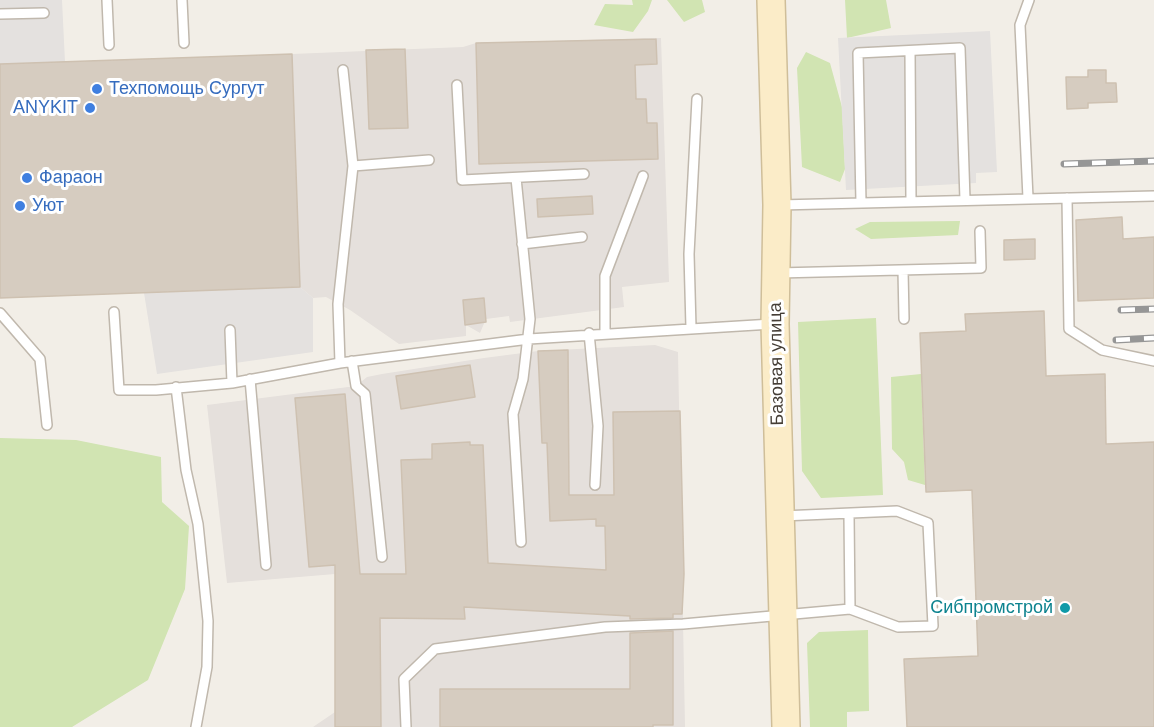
<!DOCTYPE html>
<meta charset="utf-8">
<style>
body{margin:0}
canvas{display:block;background:#f2eee7}
</style>
<canvas width="1154" height="727"></canvas>
<script>
const ctx = document.querySelector('canvas').getContext('2d');
ctx.lineJoin = 'round';
function paint(path, color) { ctx.fillStyle = color; ctx.fill(path, 'evenodd'); }
const shape = rows => new Path2D(rows.map(r => 'M' + r).join(''));
function stroke(path, color, width, dash) { ctx.strokeStyle = color; ctx.lineWidth = width; ctx.lineCap = dash ? 'butt' : 'round'; ctx.setLineDash(dash || []); ctx.stroke(path); }
function drawText(font, color, halo, rows, align = 'center') {
  ctx.font = font + ' Arial,sans-serif'; ctx.lineWidth = 6; ctx.setLineDash([]); ctx.textBaseline = 'middle'; ctx.strokeStyle = halo; ctx.fillStyle = color; for (const [text, x, y, turn = 0] of rows) {
    ctx.save(); ctx.translate(x, y); ctx.rotate((+turn || 0) * Math.PI / 180); ctx.textAlign = isNaN(turn) ? turn : align; if (halo) ctx.strokeText(text, 0, 0); ctx.fillText(text, 0, 0); ctx.restore();
  }
}
paint(shape([
 [661,38,669,282,622,287,624,307,510,322,509,316,486,319,480,333,466,325,466,336,399,344,350,310,326,297,313,298,300,287,292,54,463,47,476,43],
 [655,345,678,352,685,727,313,727,335,712,335,574,227,583,207,405,356,386,367,377,382,374,484,358,538,351]
]), '#e5e0dc');
paint(shape([
 [632,0,652,0,648,11,633,32,594,25,605,4,633,5],
 [667,0,702,0,705,12,684,22],
 [845,0,886,0,891,28,847,38],
 [806,52,830,63,842,107,845,169,840,182,802,167,797,68],
 [960,221,958,235,871,239,855,229,870,222],
 [876,318,883,495,821,498,802,471,798,322],
 [921,374,925,485,908,480,904,462,892,449,891,377],
 [0,438,76,440,161,457,162,502,189,526,185,589,148,680,72,727,0,727],
 [868,630,869,711,847,712,847,727,810,727,807,643,819,632]
]), '#d1e4b2');
paint(shape([
 [0,0,62,0,65,62,0,64],
 [990,31,997,172,976,173,976,183,846,190,838,38],
 [300,287,313,298,313,352,157,374,144,293]
]), '#e4e1df');
const building = shape([
 [656,39,657,64,635,65,636,99,646,99,647,123,657,123,658,159,479,164,476,43,656,39],
 [405,49,408,128,369,129,366,50,405,49],
 [292,54,300,287,0,298,0,64,292,54],
 [1088,70,1106,70,1106,83,1116,83,1117,102,1088,103,1088,108,1067,109,1066,77,1088,77,1088,70],
 [592,196,593,214,538,217,537,199,592,196],
 [1122,217,1123,239,1154,237,1154,298,1078,301,1076,220,1122,217],
 [1035,239,1035,259,1004,260,1004,240,1035,239],
 [484,298,486,322,465,325,463,300,484,298],
 [1044,311,1046,376,1105,374,1106,444,1154,442,1154,727,907,727,904,659,978,656,972,490,926,492,920,333,966,331,965,314,1044,311],
 [568,350,569,495,614,495,613,412,680,411,684,574,682,614,673,614,673,618,630,619,630,616,464,607,465,619,380,618,381,727,335,727,335,565,309,567,295,398,345,394,360,574,406,574,401,460,432,459,432,444,470,442,470,445,483,445,488,563,606,570,605,526,596,526,596,519,550,521,547,443,542,443,538,351,568,350],
 [470,365,475,397,401,409,396,376,470,365],
 [673,631,673,725,653,725,653,727,440,727,440,689,630,689,630,633,673,631]
]);
paint(building, '#d6ccc0');
stroke(building, '#cec1b1', 1.5);
const lane = shape([
 [107,0,109,45],
 [182,0,184,43],
 [0,14,44,13],
 [910,51,911,201],
 [457,85,462,180,584,174],
 [353,166,429,160],
 [516,178,530,319,523,379,513,414,521,542],
 [1028,198,1020,25,1029,0],
 [1067,198,1069,329,1102,350,1154,361],
 [861,203,858,53,960,48,965,200],
 [779,205,1154,196],
 [522,244,582,237],
 [903,270,904,319],
 [778,273,981,268,980,231],
 [114,312,119,390,156,390,232,383,340,363,529,339,772,324],
 [0,313,40,359,47,425],
 [691,328,689,254,697,99],
 [230,330,232,383],
 [605,332,605,276,643,176],
 [589,333,598,426,595,485],
 [352,361,356,386,365,394,382,557],
 [340,363,338,304,353,166,343,70],
 [250,379,266,565],
 [176,387,186,470,198,524,208,621,207,667,196,727],
 [849,515,850,609],
 [406,727,404,679,435,649,605,627,683,624,850,609,898,627,933,626,928,523,897,511,782,516]
]);
const secondary = shape([
 [771,0,777,205,775,324,786,727]
]);
stroke(lane, '#c0b8ad', 12);
stroke(secondary, '#cfbe99', 30);
stroke(lane, '#fff', 9);
stroke(secondary, '#fbecc8', 27);
const rail = shape([
 [1064,164,1154,161],
 [1121,310,1154,309],
 [1116,340,1154,338]
]);
stroke(rail, '#969696', 7);
stroke(rail, '#fff', 4.5, [14]);
for (const [x, y, r, color] of [
 [97,89,6,"#3f7fe0"],
 [90,108,6,"#3f7fe0"],
 [27,178,6,"#3f7fe0"],
 [20,206,6,"#3f7fe0"],
 [1065,608,6,"#0f9aa8"]
]) { const dot = new Path2D(); dot.arc(x, y, r, 0, 2 * Math.PI); ctx.fillStyle = color; ctx.fill(dot); stroke(dot, '#fff', 2); }
drawText('18px', '#366cbe', '#fff', [
 ["Техпомощь Сургут",109,89],
 ["ANYKIT",78,108,"right"],
 ["Фараон",39,178],
 ["Уют",32,206]
], 'left');
drawText('18px', '#453e36', '#fff', [
 ["Базовая улица",777,364,-91]
]);
drawText('18px', '#0d838f', '#fff', [
 ["Сибпромстрой",1053,608]
], 'right');
</script>
